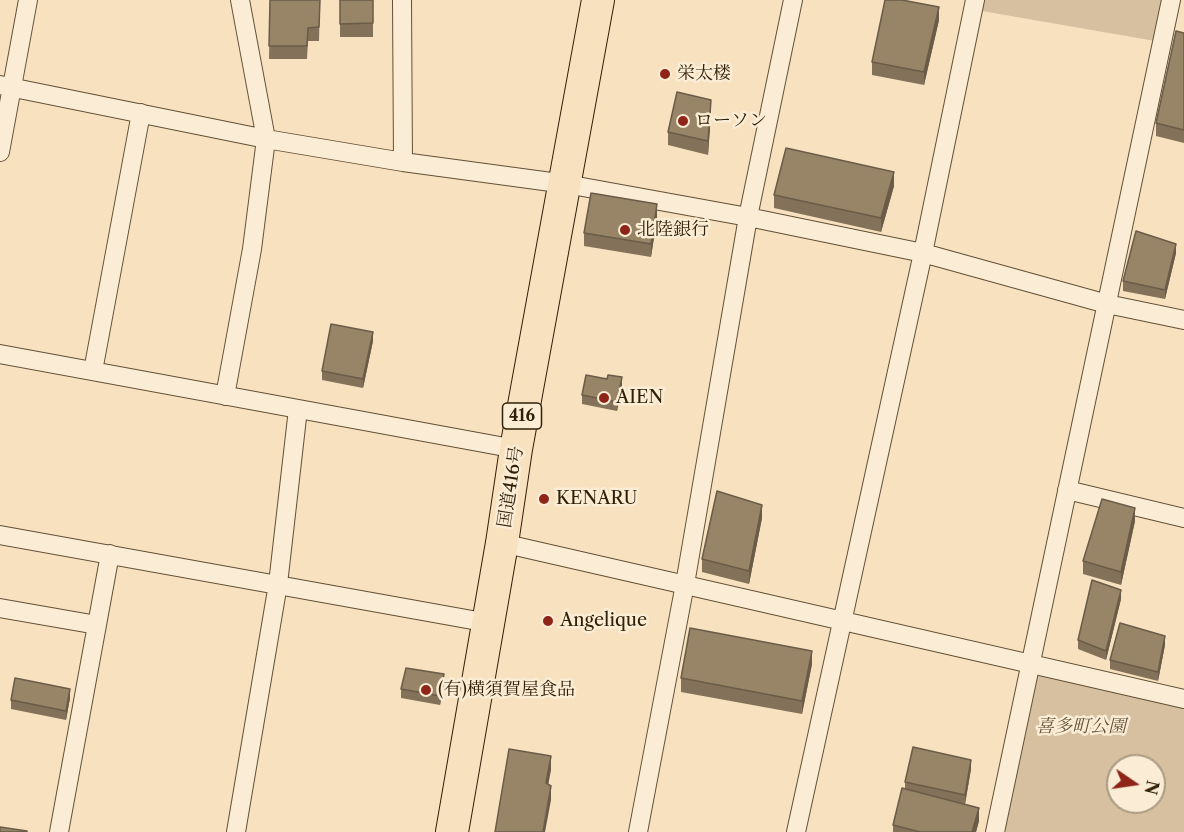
<!DOCTYPE html>
<meta charset="utf-8">
<style>
body{margin:0}
#map{position:relative;width:1184px;height:832px;overflow:hidden;background:#f8e1bf;font-family:"Libre Caslon Text",serif}
canvas{display:block}
.north{position:absolute;left:1106px;top:754px;width:60px;height:60px;box-sizing:border-box;background:#faecd5;border:2px solid #aa9a83;border-radius:50%;rotate:103deg;font-size:16px;font-weight:700;line-height:24px;text-align:center;color:#312008}
.north::after{content:'';display:block;margin:auto;width:21px;height:27px;background:#8f2418;clip-path:polygon(50% 0,100% 100%,50% 72%,0 100%)}
</style>
<div id="map">
<canvas width="1184" height="832"></canvas>
<div class="north">N</div>
</div>
<script>
const ctx = document.querySelector('canvas').getContext('2d');
ctx.lineJoin = 'round';
function paint(path, color) { ctx.fillStyle = color; ctx.fill(path, 'evenodd'); }
const shape = rows => new Path2D(rows.map(r => 'M' + r).join(''));
function stroke(path, color, width, dash) { ctx.strokeStyle = color; ctx.lineWidth = width; ctx.lineCap = dash ? 'butt' : 'round'; ctx.setLineDash(dash || []); ctx.stroke(path); }
function drawText(font, color, halo, rows, align = 'center') {
  ctx.font = font + ' "Libre Caslon Text","Noto Serif JP",serif'; ctx.lineWidth = 5; ctx.setLineDash([]); ctx.textBaseline = 'middle'; ctx.strokeStyle = halo; ctx.fillStyle = color; for (const [text, x, y, turn = 0] of rows) {
    ctx.save(); ctx.translate(x, y); ctx.rotate((+turn || 0) * Math.PI / 180); ctx.textAlign = isNaN(turn) ? turn : align; if (halo) ctx.strokeText(text, 0, 0); ctx.fillText(text, 0, 0); ctx.restore();
  }
}
paint(shape([
 [984,0,1163,0,1155,41,982,11],
 [1040,663,1184,696,1184,832,1002,832],
 [1118,766,1154,766,1154,802,1118,802]
]), '#d6c0a0');
const minor = shape([
 [402,0,403,162],
 [0,85,266,139,403,162,566,184,748,217,923,253,1107,304,1184,320],
 [0,152,28,0],
 [0,354,516,449],
 [93,371,141,113],
 [225,396,252,249,266,139,240,0],
 [1067,490,1184,518],
 [0,535,489,623],
 [502,543,1184,699],
 [0,608,97,625],
 [59,832,110,554],
 [236,832,278,584,298,409],
 [638,832,685,584,748,217,793,0],
 [796,832,923,253,975,0],
 [995,832,1171,0]
]);
const trunk = shape([
 [452,832,502,543,516,449,598,0]
]);
stroke(minor, '#635036', 20);
stroke(trunk, '#312008', 34);
stroke(minor, '#faecd5', 18);
stroke(trunk, '#f8e1bf', 32);
paint(shape([
 [270,0,320,0,319,41,308,41,307,59,269,59],
 [340,0,373,0,373,37,340,37],
 [939,20,924,85,872,75,872,62],
 [1184,33,1184,143,1156,136,1156,123],
 [711,113,708,155,668,145,668,132],
 [894,186,881,232,774,208,774,195],
 [657,218,651,257,584,246,584,233],
 [1176,253,1165,299,1123,291,1123,281],
 [373,341,363,388,322,380,322,371],
 [622,386,617,411,582,404,582,395],
 [762,518,749,584,702,572,702,559],
 [1135,521,1121,585,1083,574,1083,561],
 [1121,599,1106,660,1078,649,1078,640],
 [1165,645,1158,681,1110,669,1110,660],
 [812,664,802,714,681,692,681,678],
 [444,683,440,705,401,698,401,689],
 [70,698,66,720,11,709,11,700],
 [971,769,965,804,979,821,976,832,893,832,893,825,905,789,905,782]
]), '#837259');
paint(shape([
 [939,7,939,20,924,85,924,72],
 [711,100,711,113,708,155,708,141],
 [894,172,894,186,881,232,881,218],
 [657,204,657,218,651,257,651,244],
 [1176,244,1176,253,1165,299,1165,290],
 [373,332,373,341,363,388,363,379],
 [622,377,622,386,617,411,617,402],
 [762,505,762,518,749,584,749,571],
 [1135,508,1135,521,1121,585,1121,572],
 [1121,590,1121,599,1106,660,1106,651],
 [1165,636,1165,645,1158,681,1158,672],
 [812,651,812,664,802,714,802,701],
 [444,674,444,683,440,705,440,696],
 [70,689,70,698,66,720,66,711],
 [551,756,551,770,546,797,546,783],
 [971,760,971,769,965,804,965,795],
 [551,786,551,800,545,832,543,832],
 [979,808,979,821,976,832,972,832]
]), '#6a5c48');
const building = shape([
 [270,0,320,0,319,27,308,28,307,46,269,46,270,0],
 [340,0,373,0,373,23,340,24,340,0],
 [885,0,902,0,939,7,924,72,872,62,885,0],
 [1176,31,1184,33,1184,130,1156,123,1176,31],
 [677,92,711,100,708,141,668,132,677,92],
 [786,148,894,172,881,218,774,195,786,148],
 [591,193,657,204,651,244,584,233,591,193],
 [1136,231,1176,244,1165,290,1123,281,1136,231],
 [331,324,373,332,363,379,322,371,331,324],
 [586,375,607,379,608,375,622,377,617,402,582,395,586,375],
 [717,491,762,505,749,571,702,559,717,491],
 [1102,499,1135,508,1121,572,1083,561,1102,499],
 [1092,580,1121,590,1106,651,1078,640,1092,580],
 [1120,623,1165,636,1158,672,1110,660,1120,623],
 [690,628,812,651,802,701,681,678,690,628],
 [406,668,444,674,440,696,401,689,406,668],
 [15,678,70,689,66,711,11,700,15,678],
 [913,747,971,760,965,795,905,782,913,747],
 [509,749,551,756,546,783,551,786,543,832,495,832,509,749],
 [902,788,979,808,972,832,920,832,893,825,902,788],
 [0,827,27,831,27,832,0,832,0,827]
]);
paint(building, '#988467');
stroke(building, '#6a5c48', 1.5);
for (const [x, y, r, color] of [
 [665,74,6,"#8f2418"],
 [683,121,6,"#8f2418"],
 [625,230,6,"#8f2418"],
 [604,398,6,"#8f2418"],
 [544,499,6,"#8f2418"],
 [548,621,6,"#8f2418"],
 [426,690,6,"#8f2418"]
]) { const dot = new Path2D(); dot.arc(x, y, r, 0, 2 * Math.PI); ctx.fillStyle = color; ctx.fill(dot); stroke(dot, '#faecd5', 2); }
for (const [x, y, w] of [
 [522,416,39]
]) { const box = new Path2D(); box.roundRect(x - w / 2, y - 13, w, 26, 4.5); ctx.fillStyle = '#faecd5'; ctx.fill(box); stroke(box, '#312008', 1.5); }
drawText('bold 16px', '#312008', null, [
 ["416",522,416]
]);
drawText('18px', '#312008', '#faecd5', [
 ["栄太楼",677,74],
 ["ローソン",695,121],
 ["北陸銀行",637,230],
 ["AIEN",616,398],
 ["KENARU",556,499],
 ["Angelique",560,621],
 ["(有)横須賀屋食品",438,690]
], 'left');
drawText('18px', '#312008', '#faecd5', [
 ["国道416号",511,487,-81]
]);
drawText('italic 18px', '#635036', '#faecd5', [
 ["喜多町公園",1081,727]
]);
</script>
